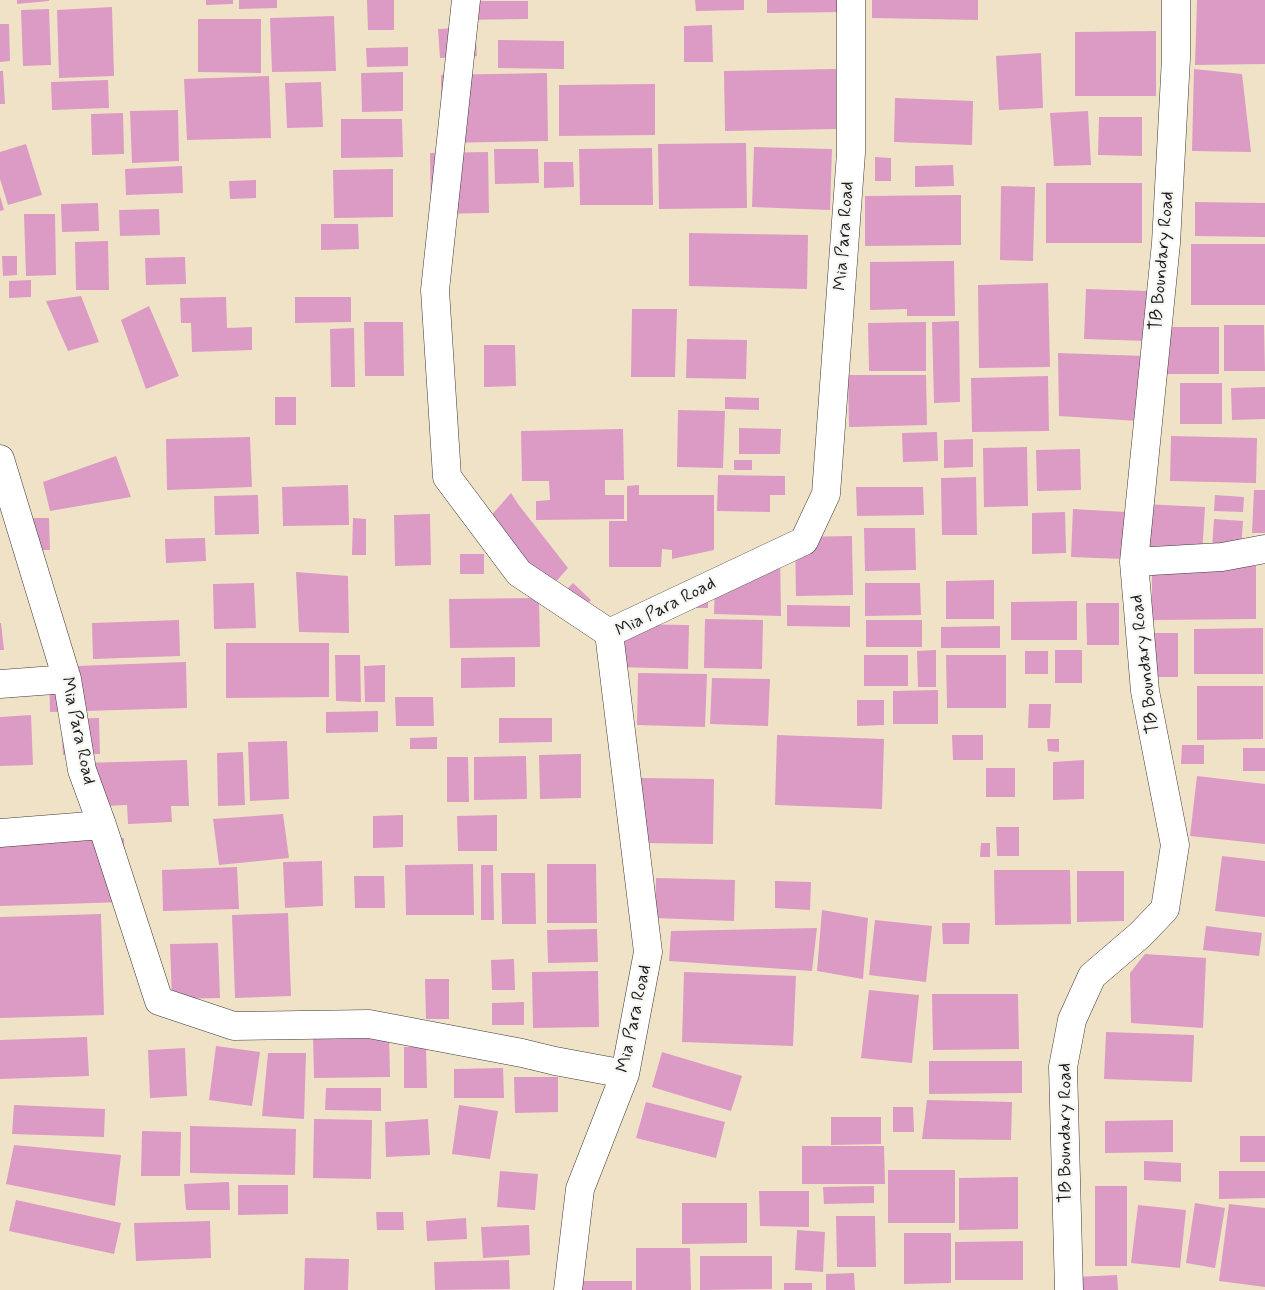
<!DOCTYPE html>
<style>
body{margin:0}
canvas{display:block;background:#f0e2c7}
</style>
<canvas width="1265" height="1290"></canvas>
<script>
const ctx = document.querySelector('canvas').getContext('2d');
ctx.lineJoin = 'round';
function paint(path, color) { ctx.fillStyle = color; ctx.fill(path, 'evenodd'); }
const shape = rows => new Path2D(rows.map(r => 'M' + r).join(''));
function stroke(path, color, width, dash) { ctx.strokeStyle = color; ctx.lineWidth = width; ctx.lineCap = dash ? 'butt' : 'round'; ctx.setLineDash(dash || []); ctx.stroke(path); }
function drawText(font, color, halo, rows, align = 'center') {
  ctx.font = font + ' Mynerve,sans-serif'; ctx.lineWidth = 4.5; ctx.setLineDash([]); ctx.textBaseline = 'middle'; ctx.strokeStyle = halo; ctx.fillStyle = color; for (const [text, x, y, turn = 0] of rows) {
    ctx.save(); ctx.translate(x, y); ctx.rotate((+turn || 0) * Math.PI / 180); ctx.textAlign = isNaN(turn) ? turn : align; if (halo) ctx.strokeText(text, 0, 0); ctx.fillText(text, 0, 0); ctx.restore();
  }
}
paint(shape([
 [17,0,49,0,49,1,17,4],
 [206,0,233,0,233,4,206,5],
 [239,0,277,0,277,8,239,9],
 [367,0,394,0,394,30,368,30],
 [695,0,744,0,744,10,696,11],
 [767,0,845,0,845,12,767,13],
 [872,0,978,0,978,20,872,18],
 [1197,0,1265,0,1265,64,1195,65],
 [459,1,528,1,528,19,460,20],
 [112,7,114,76,59,78,57,10],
 [49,9,51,65,23,66,21,10],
 [334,16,336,71,272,72,270,18],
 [198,19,261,19,261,73,198,72],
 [0,24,9,24,10,61,0,62],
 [712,25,713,62,684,62,684,26],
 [475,27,477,56,440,58,438,29],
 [1156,31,1156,96,1075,96,1075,32],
 [498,40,564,41,564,69,498,68],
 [408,47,408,66,367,67,366,48],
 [1041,53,1043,108,999,110,996,56],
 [836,69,836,129,725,131,724,71],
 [1194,69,1242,74,1251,152,1192,151],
 [0,71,3,71,5,104,0,104],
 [403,72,403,111,362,112,361,73],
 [547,73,548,141,442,143,441,75],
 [269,76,271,138,187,140,184,79],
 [108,80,109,108,52,110,51,82],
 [321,82,323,127,287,128,285,83],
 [655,84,655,135,559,136,559,85],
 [895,98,973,101,972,145,894,142],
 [178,110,179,161,132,163,130,111],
 [1088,111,1091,165,1054,166,1050,113],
 [123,113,124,154,92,155,91,114],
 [1099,117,1142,117,1142,156,1098,155],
 [341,119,402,119,403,157,341,158],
 [746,143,747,208,659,209,658,144],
 [26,144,42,195,8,205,0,179,0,152],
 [754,147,832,149,830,210,752,207],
 [652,148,653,205,580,205,579,149],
 [494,149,538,149,539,183,495,184],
 [488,152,489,213,431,214,430,153],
 [875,157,891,158,891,181,875,181],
 [544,162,573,162,574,187,544,188],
 [953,165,954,186,915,187,915,166],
 [182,166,183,193,126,195,125,169],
 [393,169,393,217,334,218,333,170],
 [256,180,256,198,230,199,229,181],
 [1046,183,1142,183,1142,243,1046,243],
 [1001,186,1035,187,1033,261,1000,260],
 [961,195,961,245,865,246,865,196],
 [0,196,4,210,0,211],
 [1195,202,1265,203,1265,237,1195,236],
 [98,203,99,231,62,232,61,204],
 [159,209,160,235,120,236,119,210],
 [24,214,55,214,56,275,26,276],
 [321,224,358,224,359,249,321,250],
 [689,233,808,235,807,289,689,286],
 [108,241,109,290,76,290,75,242],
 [1191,244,1265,244,1265,305,1191,305],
 [2,256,17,256,17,275,3,276],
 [185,257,186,284,146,285,145,258],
 [954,261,955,316,907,316,907,309,870,310,870,262],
 [31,280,31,297,9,298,9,281],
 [1048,283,1050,367,979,368,978,285],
 [1086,289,1149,291,1148,341,1084,339],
 [81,296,99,342,68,351,46,301],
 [226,297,227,328,252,327,252,350,192,352,191,323,181,323,180,298],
 [295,297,351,297,351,322,295,323],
 [149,306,179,376,146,389,121,320],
 [632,309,677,309,675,377,631,377],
 [959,321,960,402,934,403,932,322],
 [364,322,403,322,404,376,365,376],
 [926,322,926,371,869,371,868,323],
 [1224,325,1264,325,1265,371,1224,371],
 [1163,327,1219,327,1219,374,1163,374],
 [354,328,355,387,331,387,330,329],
 [687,339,747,340,746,379,686,378],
 [484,345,515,345,516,386,484,387],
 [1058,353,1145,356,1138,421,1059,416],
 [848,375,926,375,927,425,849,427],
 [1048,376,1049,431,972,432,971,378],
 [1180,383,1222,383,1222,424,1180,424],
 [1265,387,1265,419,1232,420,1231,388],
 [275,397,296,397,296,425,275,425],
 [725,397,759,398,759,410,725,409],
 [678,410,725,411,723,468,677,467],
 [739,428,781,429,780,454,739,454],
 [623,429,624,480,605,480,605,495,624,495,624,519,536,520,536,501,550,500,549,481,522,481,521,431],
 [937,432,938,461,903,462,902,433],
 [1171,436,1257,438,1256,483,1170,481],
 [250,437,252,487,167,490,166,439],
 [973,439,973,467,944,468,944,440],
 [1027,447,1028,506,984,507,983,448],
 [1080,449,1081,490,1037,491,1036,450],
 [116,456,131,497,50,511,43,482],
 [734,460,752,460,752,470,734,470],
 [718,475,785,476,785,495,770,495,770,512,717,511],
 [976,477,977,535,942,535,941,478],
 [348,485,349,525,283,526,282,487],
 [639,485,639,495,714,495,714,550,672,559,672,550,662,549,661,567,609,567,609,521,627,521,627,486],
 [856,487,923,487,924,515,857,516],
 [1254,490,1265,490,1265,533,1252,533],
 [511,493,518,504,568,568,552,586,481,527],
 [258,495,259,534,215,535,214,496],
 [1215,495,1244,497,1243,512,1214,511],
 [1143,504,1205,507,1202,555,1141,553],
 [1073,509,1126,512,1124,559,1071,557],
 [1065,512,1066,553,1032,554,1032,513],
 [430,514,431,565,395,566,394,515],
 [20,518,49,518,50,550,20,550],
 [353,518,366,519,366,555,352,555],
 [1214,519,1243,521,1241,550,1212,548],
 [864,528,915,528,916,570,865,571],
 [852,536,853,595,796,596,795,537],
 [205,538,206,561,166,563,165,539],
 [780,553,781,616,714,614,715,584],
 [460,554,484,554,484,574,460,574],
 [1152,566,1256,566,1256,619,1152,620],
 [296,572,348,576,349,633,299,632],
 [994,580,994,619,946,619,946,581],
 [254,583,256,628,214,629,213,584],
 [573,583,591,600,579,613,560,596],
 [865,583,920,583,921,615,865,616],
 [708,594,708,608,690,608],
 [539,598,540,647,450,648,449,599],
 [1077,601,1077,640,1011,640,1011,602],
 [1086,603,1119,603,1119,645,1087,645],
 [787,605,850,606,850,627,787,626],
 [705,619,763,620,762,669,704,668],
 [179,620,180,656,93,659,92,623],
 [866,620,922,620,922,647,866,647],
 [0,623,1,623,4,650,0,650],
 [618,624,689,625,688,669,617,667],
 [1000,626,1000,648,941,648,941,627],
 [1263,628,1263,674,1194,674,1194,629],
 [1149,633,1178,633,1178,677,1148,677],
 [226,643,329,643,329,697,226,698],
 [936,650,936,687,918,687,917,651],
 [1055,650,1082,650,1082,683,1055,683],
 [1025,651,1048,651,1048,674,1025,674],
 [335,655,360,655,361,702,336,701],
 [864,655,908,655,908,686,864,686],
 [946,655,1006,655,1006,708,947,708],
 [515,657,515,687,461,688,461,658],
 [186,662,187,708,50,712,49,667],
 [385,665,385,702,365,702,364,666],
 [638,673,707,674,705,727,637,725],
 [712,678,770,679,768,726,710,724],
 [1197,686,1263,686,1263,739,1197,740],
 [938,690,938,724,893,724,893,691],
 [395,697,433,697,434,726,396,726],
 [857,700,884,700,884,725,857,726],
 [1029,704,1051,704,1050,728,1028,728],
 [378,711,378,732,326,733,326,712],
 [31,715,33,765,0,766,0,717],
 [99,718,100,754,63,755,61,719],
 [499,718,552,718,552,742,499,743],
 [777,735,884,739,882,809,775,805],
 [952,735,983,735,983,760,953,760],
 [437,737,437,749,410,749,410,738],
 [1047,739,1059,739,1059,752,1048,751],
 [287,741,289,799,250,801,248,742],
 [1182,745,1204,745,1204,764,1181,764],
 [1243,748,1265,748,1265,771,1243,771],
 [243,752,245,805,218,806,217,753],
 [581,754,581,798,540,799,539,755],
 [526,756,527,799,474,800,474,757],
 [447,757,468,757,469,802,447,802],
 [187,760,189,806,171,806,172,822,128,824,127,805,84,807,83,763],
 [1084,760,1084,799,1053,800,1053,762],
 [986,768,1015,768,1015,797,986,797],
 [1197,776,1265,784,1265,844,1190,836],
 [641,778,714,779,713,844,640,843],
 [283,814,289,858,219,865,213,819],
 [403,815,403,847,373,848,373,816],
 [497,815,497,851,458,851,457,816],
 [996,827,1019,827,1019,856,997,856],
 [124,838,125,902,0,906,0,842],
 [981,843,990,843,990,857,980,857],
 [1222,856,1265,861,1265,917,1215,911],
 [322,861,323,906,285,908,283,862],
 [473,864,474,915,406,915,405,865],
 [547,864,596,864,597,923,547,923],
 [481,865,493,865,494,920,481,920],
 [237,867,239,909,163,911,162,870],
 [994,870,1070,870,1071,924,995,925],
 [1077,871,1124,871,1124,921,1077,922],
 [501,873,535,873,536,924,502,924],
 [354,876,384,876,385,908,355,908],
 [656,878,735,880,734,921,655,918],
 [775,881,811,882,810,910,775,908],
 [822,910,868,918,863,979,817,971],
 [288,913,291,996,235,998,232,915],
 [101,914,104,1015,0,1018,0,917],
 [875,920,932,926,926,982,869,975],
 [942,923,970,923,969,944,943,944],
 [1206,926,1262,933,1259,956,1203,950],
 [817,928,812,971,669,961,671,931],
 [597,929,598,962,548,963,547,930],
 [218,943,220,998,172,999,170,944],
 [1145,954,1206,958,1203,1028,1131,1023,1130,973],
 [514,959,515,990,492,990,491,960],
 [598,971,599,1027,533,1028,532,972],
 [684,972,796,976,793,1046,682,1042],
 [425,979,449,979,449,1019,426,1019],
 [869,990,919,995,912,1063,861,1058],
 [932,994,1018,994,1019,1049,933,1050],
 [524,1002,524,1025,492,1025,492,1003],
 [1106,1032,1194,1035,1192,1082,1104,1079],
 [389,1034,390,1077,314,1078,313,1036],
 [87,1037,89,1076,0,1079,0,1040],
 [216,1046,260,1052,252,1106,209,1100],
 [404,1047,426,1047,427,1088,404,1088],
 [185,1048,187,1096,150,1098,148,1050],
 [662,1052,742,1076,731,1111,652,1087],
 [268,1053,306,1053,304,1119,262,1116],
 [929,1061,1022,1061,1022,1093,929,1094],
 [503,1068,504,1098,454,1098,454,1069],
 [514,1077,558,1077,558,1112,515,1113],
 [326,1088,381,1088,381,1111,325,1110],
 [927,1100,1012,1102,1011,1140,922,1139],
 [646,1102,725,1122,716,1158,636,1138],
 [14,1105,105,1109,104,1137,12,1134],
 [459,1105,498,1111,490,1159,452,1154],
 [893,1107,913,1107,914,1132,893,1132],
 [831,1117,881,1117,881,1144,831,1145],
 [314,1119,372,1120,371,1179,313,1178],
 [428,1119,430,1155,386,1157,385,1122],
 [1173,1120,1173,1152,1105,1153,1105,1121],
 [190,1126,296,1129,295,1175,190,1173],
 [142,1131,181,1132,180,1176,141,1176],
 [1240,1136,1265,1136,1265,1162,1240,1162],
 [14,1145,121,1155,115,1206,6,1184],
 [802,1146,884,1146,885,1184,802,1184],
 [1144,1161,1181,1163,1181,1182,1144,1180],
 [888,1170,955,1170,955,1223,888,1223],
 [500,1171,538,1174,535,1210,497,1207],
 [1219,1171,1265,1171,1265,1198,1219,1199],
 [1018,1177,1018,1229,959,1230,959,1178],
 [229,1182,230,1210,186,1210,184,1184],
 [238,1185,288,1185,288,1214,238,1215],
 [874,1186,874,1203,824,1204,823,1187],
 [1095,1186,1127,1186,1127,1266,1095,1266],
 [759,1191,809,1191,809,1227,760,1226],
 [16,1200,121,1223,114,1254,9,1231],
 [682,1203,747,1203,747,1243,682,1244],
 [1195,1203,1225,1208,1215,1268,1186,1263],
 [1229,1204,1265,1208,1265,1287,1219,1281],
 [1138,1205,1186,1210,1180,1268,1131,1263],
 [376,1212,403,1212,404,1230,377,1230],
 [836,1216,875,1216,876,1267,837,1267],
 [466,1218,467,1239,427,1241,426,1221],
 [210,1221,211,1258,136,1261,134,1223],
 [529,1225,530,1255,483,1258,481,1227],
 [797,1230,825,1232,823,1272,795,1270],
 [904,1233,951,1233,951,1283,904,1284],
 [1023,1241,1023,1280,955,1280,955,1242],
 [636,1248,690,1248,691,1290,636,1290],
 [700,1256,772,1256,772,1289,700,1290],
 [305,1258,349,1259,348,1290,304,1290],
 [509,1260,510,1289,435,1290,434,1262],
 [854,1273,855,1290,826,1290,826,1274],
 [1117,1275,1118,1290,1075,1290,1075,1277],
 [564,1281,632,1281,632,1290,564,1290],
 [784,1283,812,1283,812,1290,784,1290]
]), '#dc9bc4');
const minor = shape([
 [466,0,435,290,447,477,519,573,609,633],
 [0,459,67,679,82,770,102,825,159,1001,234,1026,369,1024,522,1053,555,1061,625,1074],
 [1134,562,1222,557,1265,549],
 [0,684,67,679],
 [0,833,102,825],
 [568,1290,580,1189,625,1074,648,952,609,633,804,541,826,494,851,153,851,0],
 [1069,1290,1063,1067,1072,1020,1092,976,1140,935,1165,909,1175,845,1145,691,1134,562,1166,243,1176,58,1176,0]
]);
stroke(minor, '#3c3a36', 29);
stroke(minor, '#fff', 28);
drawText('18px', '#1c1c1c', '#f6f6f2', [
 ["Mia Para Road",845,236,-86],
 ["TB Boundary Road",1163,261,-85],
 ["Mia Para Road",666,608,-27],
 ["TB Boundary Road",1146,664,-97],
 ["Mia Para Road",77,731,78],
 ["Mia Para Road",635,1019,-78],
 ["TB Boundary Road",1066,1133,-90]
]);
</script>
